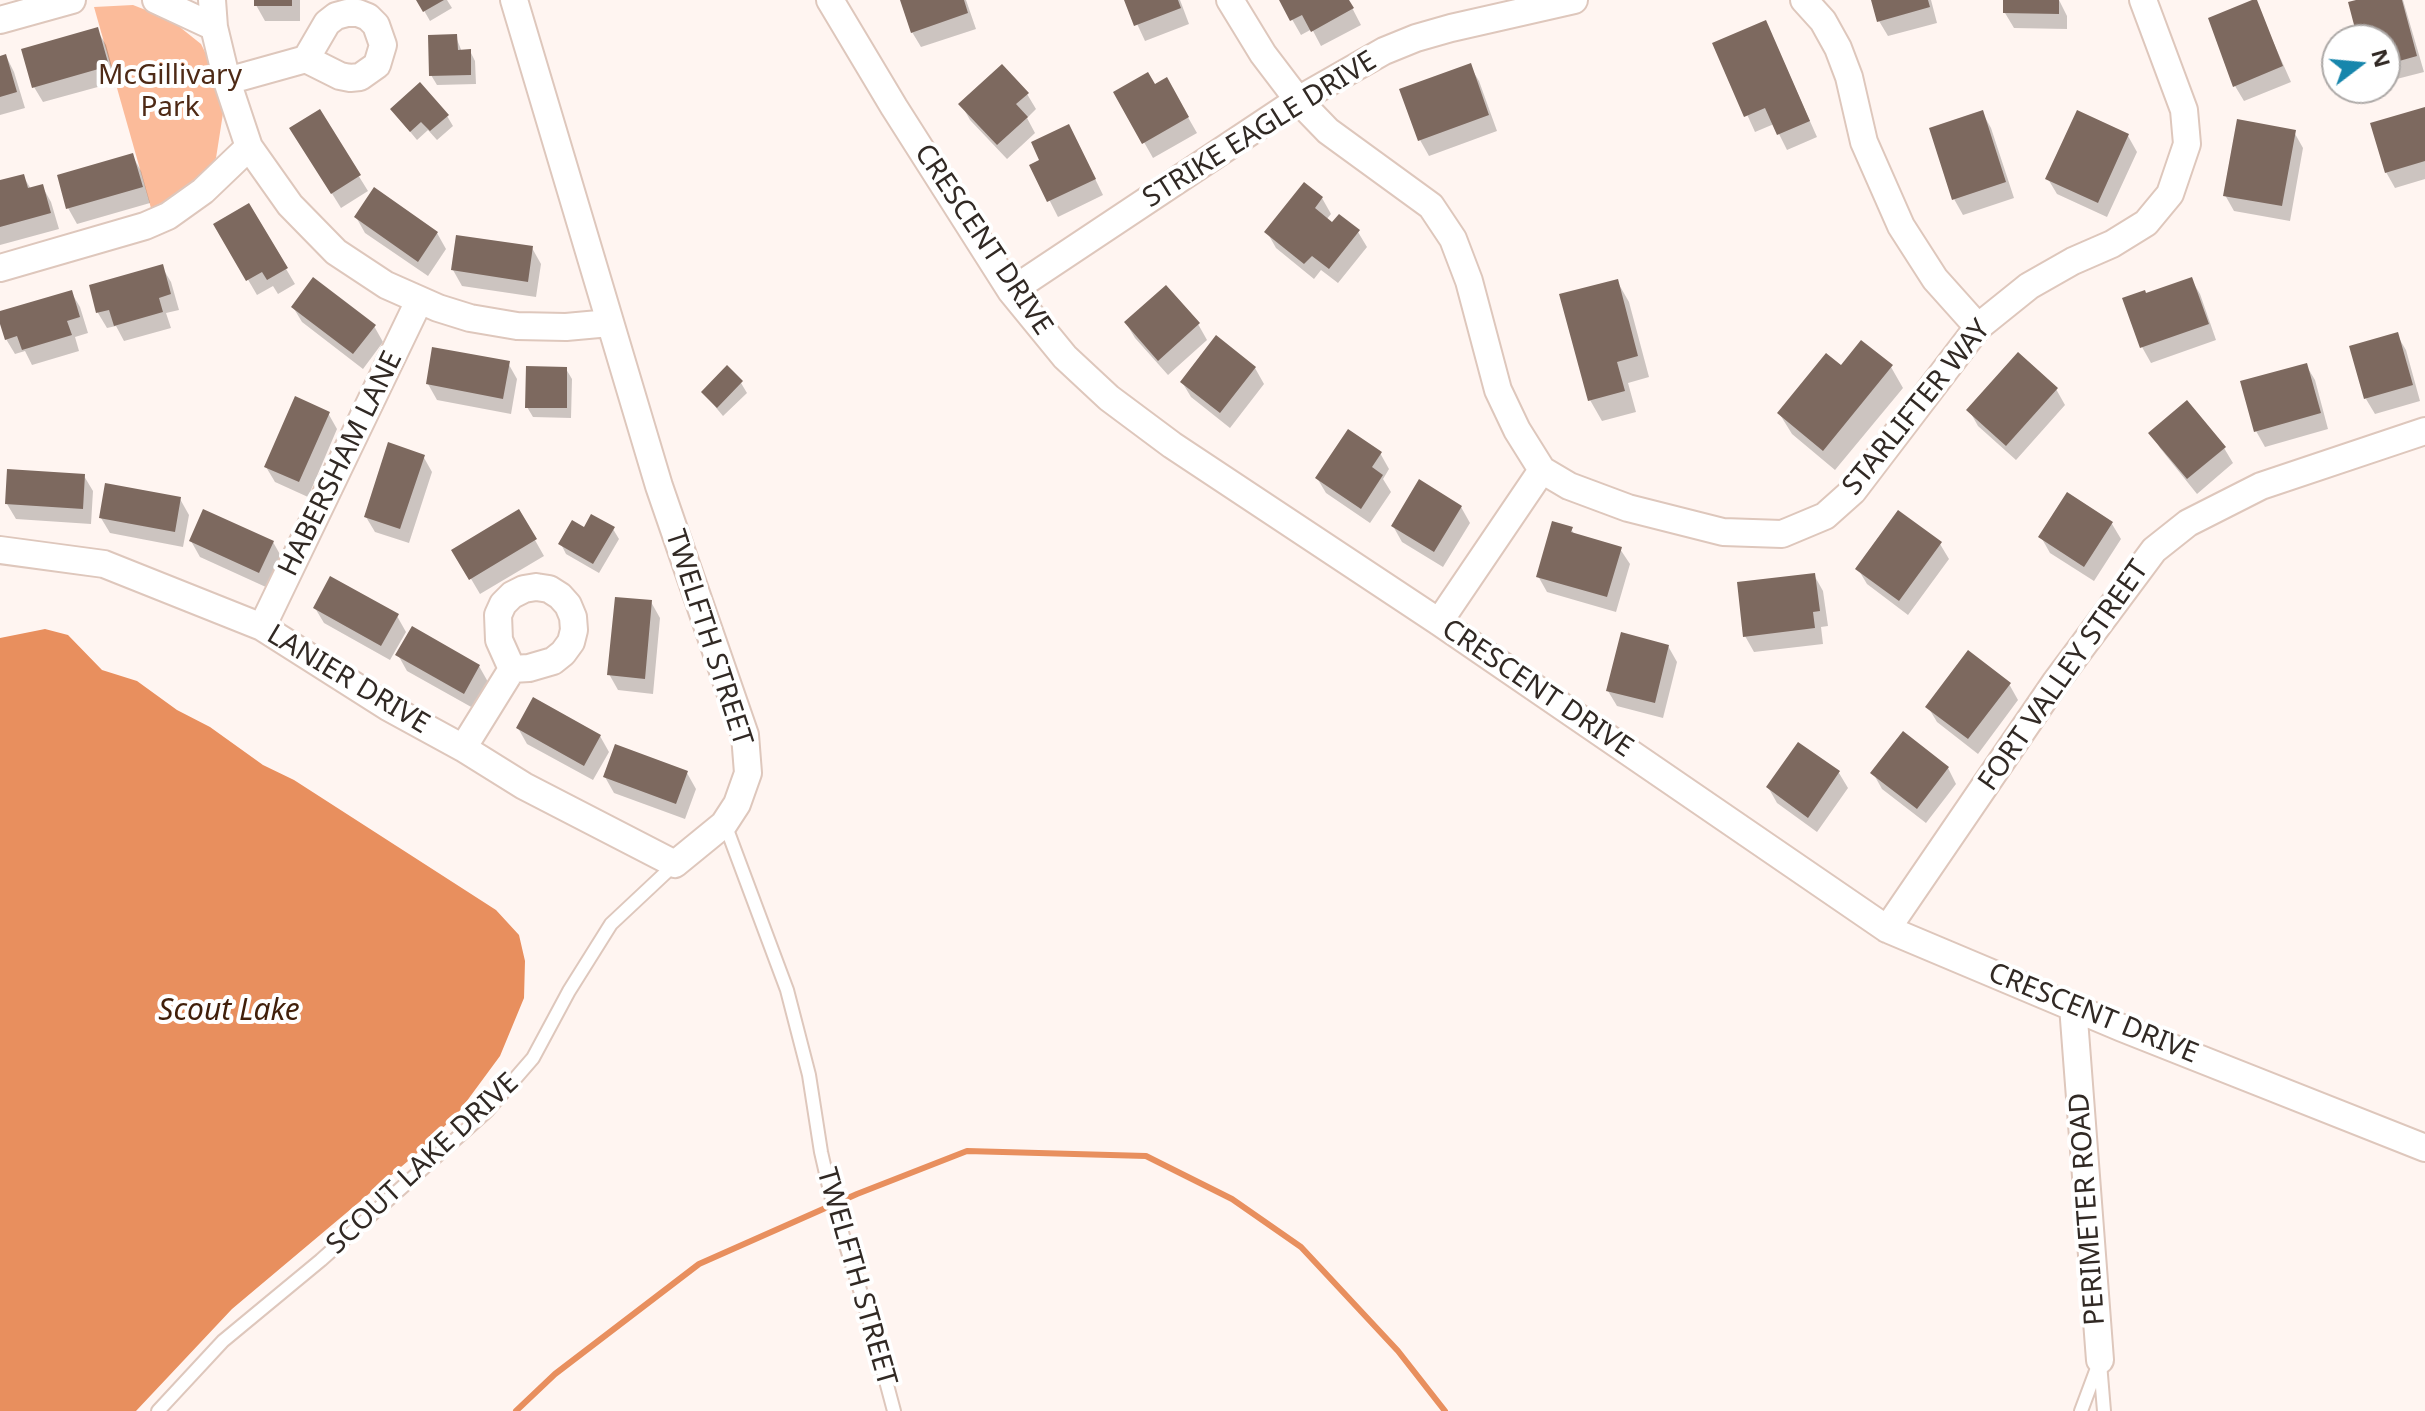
<!DOCTYPE html>
<style>
body{margin:0}
#map{position:relative;width:2425px;height:1411px;overflow:hidden;background:#fff5f1;font-family:"Noto Sans",sans-serif}
canvas{display:block}
.north{position:absolute;left:2321px;top:24px;width:80px;height:80px;box-sizing:border-box;background:#fff;border:2px solid #ada9a7;border-radius:50%;rotate:74deg;font-size:22px;font-weight:700;line-height:32px;text-align:center;color:#312924}
.north::after{content:'';display:block;margin:auto;width:28px;height:36px;background:#1786ac;clip-path:polygon(50% 0,100% 100%,50% 72%,0 100%)}
</style>
<div id="map">
<canvas width="2425" height="1411"></canvas>
<div class="north">N</div>
</div>
<script>
const ctx = document.querySelector('canvas').getContext('2d');
ctx.lineJoin = 'round';
function paint(path, color) { ctx.fillStyle = color; ctx.fill(path, 'evenodd'); }
const shape = rows => new Path2D(rows.map(r => 'M' + r).join(''));
function stroke(path, color, width, dash) { ctx.strokeStyle = color; ctx.lineWidth = width; ctx.lineCap = dash ? 'butt' : 'round'; ctx.setLineDash(dash || []); ctx.stroke(path); }
function drawText(font, color, halo, rows, align = 'center') {
  ctx.font = font + ' "Noto Sans",sans-serif'; ctx.lineWidth = 8; ctx.setLineDash([]); ctx.textBaseline = 'middle'; ctx.strokeStyle = halo; ctx.fillStyle = color; for (const [text, x, y, turn = 0] of rows) {
    ctx.save(); ctx.translate(x, y); ctx.rotate((+turn || 0) * Math.PI / 180); ctx.textAlign = isNaN(turn) ? turn : align; if (halo) ctx.strokeText(text, 0, 0); ctx.fillText(text, 0, 0); ctx.restore();
  }
}
paint(shape([
 [133,5,171,20,201,44,218,78,224,107,216,158,206,174,186,191,151,208,94,7]
]), '#fbbb9a');
paint(shape([
 [45,629,68,635,102,670,137,681,177,710,210,727,263,765,294,780,496,910,519,935,525,961,524,998,500,1056,458,1113,414,1156,232,1309,136,1411,0,1411,0,638]
]), '#e88f5e');
paint(shape([
 [256,0,300,0,300,21,265,21,256,5],
 [418,0,447,0,452,8,430,21],
 [902,0,966,0,976,29,921,47,912,32],
 [1126,0,1180,0,1189,24,1145,41],
 [1281,0,1348,0,1361,25,1321,46,1312,29,1301,35],
 [1873,0,1931,0,1937,23,1888,36,1879,21],
 [2005,0,2059,0,2067,16,2067,29,2014,28,2005,13],
 [2364,0,2403,0,2424,72,2385,82,2385,40,2360,40],
 [2255,1,2291,82,2244,101,2235,86],
 [1766,22,1817,137,1787,150,1774,124,1755,132,1715,44],
 [97,30,106,45,116,82,43,102,34,87],
 [456,37,462,52,470,51,475,61,476,84,437,85,431,75],
 [6,56,14,72,25,108,0,115,0,58],
 [1470,66,1479,81,1497,131,1429,156,1420,140],
 [1166,79,1197,133,1153,158,1116,93,1154,86],
 [1027,94,1036,109,1027,118,1035,133,1007,159,970,120,961,104],
 [2425,109,2425,179,2395,188,2386,172],
 [392,110,447,116,453,126,437,140,428,130,417,140],
 [319,112,368,191,341,208,301,144],
 [1982,112,1991,128,2014,198,1963,215,1954,199],
 [2294,132,2303,148,2290,221,2234,211,2225,195],
 [2128,136,2137,152,2107,217,2057,194,2048,179],
 [1077,142,1103,195,1058,217,1032,166],
 [132,155,141,171,150,203,77,224,68,208,59,176],
 [23,176,31,189,42,186,51,202,59,229,0,245,0,182],
 [1322,198,1331,214,1326,220,1358,232,1367,247,1338,283,1321,270,1314,279,1276,248,1267,232],
 [248,205,295,284,278,294,273,286,257,295,216,225],
 [356,217,437,233,446,249,428,276,365,233],
 [532,248,541,264,536,297,462,286,453,270],
 [162,267,171,282,179,310,166,313,171,328,124,341,116,326,107,328,98,313,91,286],
 [2191,279,2200,294,2216,340,2151,363,2142,347,2125,299,2146,295],
 [1617,281,1629,302,1649,377,1628,383,1636,412,1602,421,1590,400],
 [71,292,80,307,88,333,75,337,79,351,32,365,25,351,15,354,6,339,0,313],
 [293,307,374,326,383,342,363,369,302,322],
 [1126,323,1198,324,1207,340,1168,375,1135,338],
 [2397,335,2406,350,2420,401,2375,414,2366,399],
 [508,363,517,379,511,414,437,400,428,384],
 [2306,365,2315,380,2328,429,2265,447,2256,431],
 [1891,367,1903,388,1835,470,1792,434,1779,413,1841,368],
 [1255,368,1264,384,1230,428,1191,397,1182,382],
 [566,369,572,379,571,418,533,417,527,407],
 [741,383,747,393,723,416,703,392],
 [2056,389,2065,405,2016,460,1978,426,1969,410],
 [328,413,337,429,308,497,275,482,266,467],
 [2151,433,2224,448,2233,463,2197,494,2160,448],
 [1380,453,1389,469,1383,479,1391,492,1370,523,1326,493,1317,478],
 [423,456,432,472,409,543,375,532,366,517],
 [84,476,93,491,91,524,16,519,7,504],
 [180,499,189,515,183,547,110,533,101,518],
 [1461,507,1470,523,1443,567,1402,542,1393,526],
 [519,512,544,556,480,594,454,550],
 [2112,524,2121,539,2094,581,2050,553,2041,537],
 [585,529,613,529,619,539,599,573,566,554,561,544],
 [1571,529,1575,535,1620,549,1630,564,1616,612,1547,592,1538,576],
 [191,541,273,542,282,558,268,588,200,557],
 [1940,544,1949,559,1908,615,1867,584,1858,569],
 [1814,575,1823,591,1828,626,1821,627,1823,644,1754,652,1745,636],
 [651,602,660,618,653,694,618,690,609,674],
 [315,608,397,616,406,632,390,660,324,623],
 [1668,646,1677,662,1663,718,1617,706,1608,691],
 [398,655,479,666,488,682,473,708,407,671],
 [2009,684,2018,700,1978,754,1937,722,1928,707],
 [518,728,600,736,609,752,593,780,527,744],
 [1948,768,1956,784,1926,823,1882,789,1873,773],
 [687,773,696,789,685,819,614,793,605,777],
 [1839,773,1848,788,1817,832,1777,803,1768,787]
]), '#0003');
stroke(shape([
 [516,1411,555,1374,699,1264,857,1194,967,1151,1146,1156,1232,1199,1301,1247,1398,1351,1445,1411]
]), '#e88f5e', 6);
paint(shape([
 [254,0,292,0,292,6,254,6],
 [416,0,444,0,423,12],
 [900,0,964,0,968,13,911,33],
 [1124,0,1178,0,1181,8,1134,26],
 [1279,0,1349,0,1354,8,1311,32,1302,15,1290,21],
 [1871,0,1928,0,1930,7,1877,22],
 [2003,0,2059,0,2059,14,2003,13],
 [2252,0,2257,0,2283,66,2233,87,2208,18],
 [2356,0,2402,0,2417,56,2385,65,2385,40,2358,40,2348,2],
 [1766,20,1810,121,1777,135,1765,108,1744,117,1712,43],
 [98,27,109,66,32,88,21,49],
 [457,34,458,50,471,49,471,75,429,76,428,35],
 [6,54,17,92,0,97,0,56],
 [1471,63,1489,115,1418,141,1399,89],
 [1002,64,1029,93,1016,104,1028,117,997,145,958,104],
 [1148,72,1155,84,1167,77,1189,117,1142,144,1113,92],
 [420,82,449,115,430,131,421,122,410,132,390,109],
 [2425,107,2425,161,2385,173,2370,123],
 [320,109,361,175,331,194,289,128],
 [1983,110,2006,182,1952,200,1929,128],
 [2077,110,2129,134,2098,203,2045,179],
 [2237,119,2296,130,2282,206,2223,196],
 [1069,124,1096,179,1047,202,1029,165,1039,160,1031,142],
 [133,153,143,187,66,209,57,175],
 [24,174,28,188,43,184,51,213,0,227,0,180],
 [1304,182,1323,197,1315,208,1332,222,1339,214,1360,230,1329,269,1312,256,1304,264,1264,232],
 [374,187,438,232,418,262,354,217],
 [249,203,288,268,267,280,262,272,246,281,213,224],
 [456,235,533,246,528,282,451,270],
 [163,264,171,294,159,298,163,312,114,326,109,310,96,313,89,285],
 [313,277,376,325,353,354,291,307],
 [2192,277,2209,324,2140,348,2122,298,2145,290,2146,293],
 [1618,279,1638,356,1617,362,1625,391,1588,401,1559,294],
 [1166,285,1200,323,1158,361,1124,322],
 [72,290,80,317,67,321,72,335,22,350,17,336,5,340,0,324,0,311],
 [2398,332,2413,385,2364,399,2349,346],
 [1216,335,1256,367,1220,413,1180,382],
 [1861,340,1893,365,1823,451,1777,413,1826,353,1841,365],
 [432,347,510,361,503,399,426,384],
 [2018,352,2058,388,2006,446,1966,410],
 [2307,363,2321,413,2254,432,2240,381],
 [727,365,743,381,717,408,701,392],
 [526,366,567,367,567,408,525,408],
 [295,396,330,412,299,482,264,467],
 [2187,400,2226,447,2187,479,2148,433],
 [1348,429,1382,452,1372,467,1383,475,1361,509,1315,478],
 [388,442,425,455,400,529,364,517],
 [7,469,85,474,83,509,5,504],
 [1419,479,1462,506,1434,552,1391,526],
 [105,483,181,497,175,532,99,518],
 [2067,492,2113,522,2084,567,2038,537],
 [203,509,274,541,259,573,189,541],
 [519,509,537,539,469,580,451,550],
 [1898,510,1942,542,1899,601,1855,569],
 [591,514,615,527,593,564,558,544,572,520,584,527],
 [1552,521,1573,527,1571,532,1622,547,1607,597,1536,577],
 [1815,573,1820,611,1813,612,1815,628,1743,637,1737,582],
 [330,576,399,614,381,646,313,608],
 [615,597,652,600,645,679,607,675],
 [412,626,480,665,464,694,395,655],
 [1621,632,1669,645,1655,703,1606,691],
 [1968,650,2011,683,1968,739,1925,707],
 [533,697,601,735,584,766,516,728],
 [1903,731,1949,767,1917,809,1870,773],
 [1798,742,1840,771,1808,818,1766,787],
 [615,744,688,771,676,804,603,777]
]), '#7d695f');
const lane = shape([
 [725,824,787,990,809,1075,821,1152,833,1204,871,1325,894,1411],
 [2100,1363,2104,1411],
 [158,1411,223,1341,321,1260,487,1111,533,1058,569,991,611,924,675,864],
 [2081,1411,2100,1360]
]);
const street = shape([
 [156,0,214,27],
 [212,0,214,27,227,81,249,147,290,205,336,252,386,285,438,308,470,318,517,326,566,327,610,323],
 [830,0,894,107,1011,291,1065,357,1109,398,1172,445,1439,622,1887,929,2122,1028,2425,1148],
 [1230,0,1263,54,1298,100,1328,131,1431,206,1453,239,1469,281,1498,390,1517,430,1542,470,1569,486,1628,508,1723,532,1782,534,1825,516,1853,491,1978,327,2029,286,2073,261,2112,244,2146,223,2170,194,2187,144,2184,110,2143,0],
 [1804,0,1823,21,1838,48,1849,77,1864,142,1901,226,1935,279,1978,327],
 [347,13,358,13,368,17,376,25,383,45,377,65,360,77,350,78,340,76,306,59,327,23,336,16,347,13],
 [0,20,72,0],
 [227,81,306,59],
 [0,268,145,226,168,216,203,191,249,147],
 [1011,291,1298,100,1384,51,1416,38,1451,28,1574,0],
 [0,550,104,564,262,627,388,707,463,748,524,786,675,864,724,824,737,804,748,773,745,735,659,486,514,0],
 [536,587,549,589,560,596,568,605,573,617,574,630,571,642,563,653,553,661,529,668,512,669,499,640,498,615,503,604,512,595,524,589,536,587],
 [1439,622,1542,470],
 [262,627,419,301],
 [463,748,512,669],
 [1887,929,2055,683,2154,550,2188,523,2261,486,2425,431],
 [2073,1006,2100,1360]
]);
stroke(lane, '#dec7bc', 16);
stroke(street, '#dec7bc', 30);
stroke(lane, '#fff', 12);
stroke(street, '#fff', 26);
drawText('28px', '#4e2a16', '#fff', [
 ["McGillivary",170,76],
 ["Park",170,108]
]);
drawText('28px', '#312924', '#fff', [
 ["STRIKE EAGLE DRIVE",1260,130,-32],
 ["CRESCENT DRIVE",983,240,56],
 ["STARLIFTER WAY",1917,408,-51],
 ["HABERSHAM LANE",341,464,-64],
 ["TWELFTH STREET",708,638,72],
 ["FORT VALLEY STREET",2064,676,-55],
 ["LANIER DRIVE",348,680,31],
 ["CRESCENT DRIVE",1537,689,34],
 ["CRESCENT DRIVE",2093,1014,22],
 ["SCOUT LAKE DRIVE",423,1164,-43],
 ["PERIMETER ROAD",2088,1209,-94],
 ["TWELFTH STREET",856,1277,74]
]);
drawText('italic 30px', '#411f0a', '#fff', [
 ["Scout Lake",229,1011]
]);
</script>
